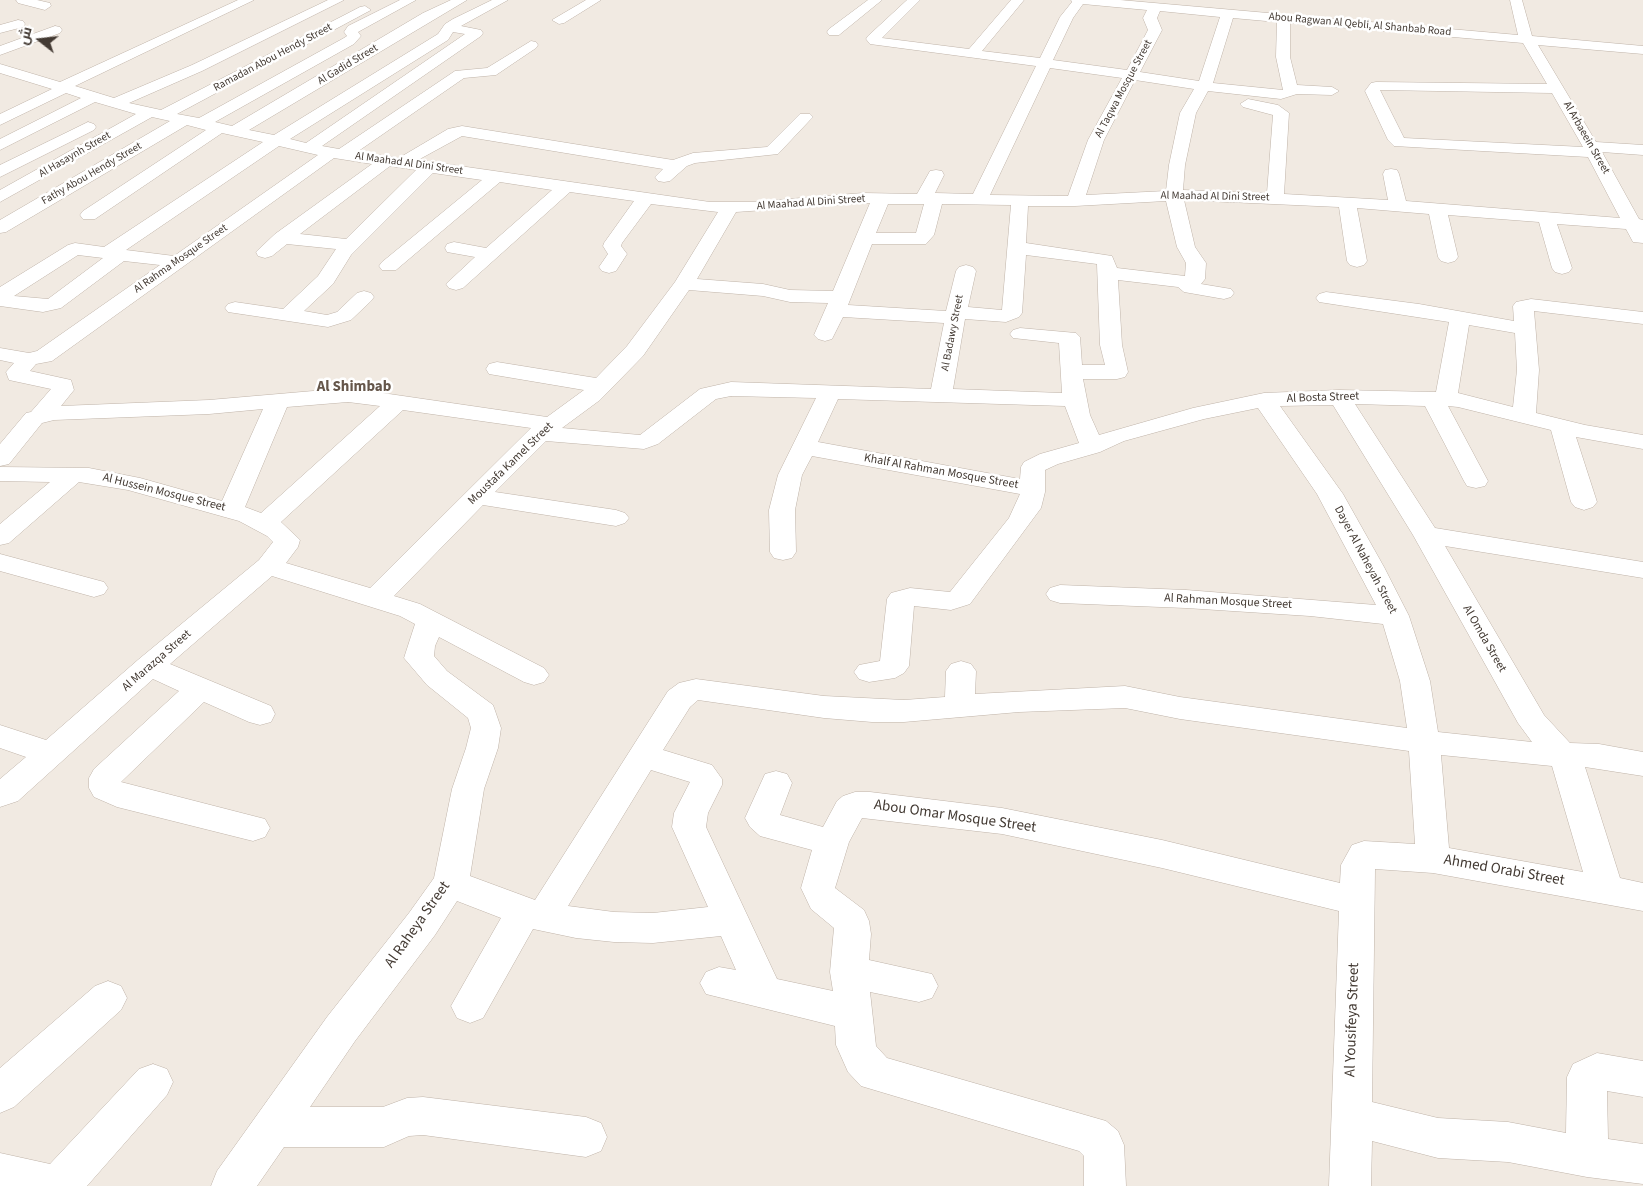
<!DOCTYPE html>
<meta charset="utf-8">
<style>
body{margin:0}
#map{position:relative;width:1643px;height:1186px;overflow:hidden;background:#f1eae2;font-family:"Source Sans 3",Cairo,sans-serif}
canvas{display:block}
.north{position:absolute;left:15px;top:15px;width:50px;height:50px;-webkit-text-stroke:4px #fff;paint-order:stroke;rotate:286deg;font-size:14px;font-weight:700;line-height:20px;text-align:center;color:#433a33}
.north::after{content:'';display:block;margin:auto;width:18px;height:22px;background:#433a33;clip-path:polygon(50% 0,100% 100%,50% 72%,0 100%)}
</style>
<div id="map">
<canvas width="1643" height="1186"></canvas>
<div class="north">ش</div>
</div>
<script>
const ctx = document.querySelector('canvas').getContext('2d');
ctx.lineJoin = 'round';
const shape = rows => new Path2D(rows.map(r => 'M' + r).join(''));
function stroke(path, color, width, dash) { ctx.strokeStyle = color; ctx.lineWidth = width; ctx.lineCap = dash ? 'butt' : 'round'; ctx.setLineDash(dash || []); ctx.stroke(path); }
function paint(path, color) { ctx.fillStyle = color; ctx.fill(path, 'evenodd'); }
function drawText(font, color, halo, rows, align = 'center') {
  ctx.font = font + ' "Source Sans 3",sans-serif'; ctx.lineWidth = 5; ctx.setLineDash([]); ctx.textBaseline = 'middle'; ctx.strokeStyle = halo; ctx.fillStyle = color; for (const [text, x, y, turn = 0] of rows) {
    ctx.save(); ctx.translate(x, y); ctx.rotate((+turn || 0) * Math.PI / 180); ctx.textAlign = isNaN(turn) ? turn : align; if (halo) ctx.strokeText(text, 0, 0); ctx.fillText(text, 0, 0); ctx.restore();
  }
}
const minor = shape([
 [16,0,37,0,50,3,51,6,45,10,18,3,16,0],
 [238,0,254,0,75,86,114,98,192,65,328,0,344,0,202,71,129,103,161,110,360,7,365,6,371,10,177,114,199,118,344,38,347,36,344,32,348,26,400,0,416,0,358,32,361,36,354,44,215,122,232,126,423,13,451,0,467,0,249,130,274,135,438,34,445,24,453,19,492,0,508,0,461,26,481,30,483,33,481,36,322,146,339,149,455,71,487,68,531,41,536,42,538,45,536,48,496,75,464,78,357,152,399,158,448,129,462,126,673,160,693,153,767,147,800,114,810,114,813,117,810,120,778,154,695,163,687,166,670,181,664,182,658,181,655,177,663,169,462,136,418,160,710,202,752,202,863,193,917,194,930,171,936,170,942,171,944,175,935,193,973,194,1036,66,870,44,866,39,868,36,907,0,920,0,882,38,969,49,1011,0,1024,0,982,51,1040,58,1060,17,1072,2,1071,0,1120,0,1518,35,1510,0,1522,0,1532,36,1643,46,1643,54,1538,45,1596,142,1643,145,1643,155,1602,152,1639,219,1643,220,1643,243,1633,242,1626,229,1557,224,1572,268,1569,272,1562,274,1555,272,1552,268,1539,222,1448,215,1458,257,1455,261,1448,263,1441,261,1438,257,1429,214,1357,208,1367,261,1364,265,1357,267,1350,265,1347,261,1339,207,1184,200,1195,247,1206,263,1205,279,1201,284,1231,289,1234,293,1231,297,1224,299,1184,292,1178,287,1118,280,1122,345,1128,372,1125,377,1117,379,1083,379,1090,415,1099,435,1193,408,1264,393,1339,390,1436,392,1449,322,1319,302,1316,298,1319,294,1326,292,1419,304,1514,321,1513,306,1516,302,1531,299,1643,312,1643,324,1534,311,1539,370,1536,413,1585,425,1643,435,1643,449,1576,437,1597,502,1593,507,1584,510,1575,507,1571,502,1551,430,1458,407,1448,406,1488,481,1485,486,1476,488,1467,486,1464,481,1425,406,1355,404,1435,528,1643,562,1643,578,1445,546,1544,715,1570,743,1599,744,1643,752,1643,776,1585,767,1620,878,1643,883,1643,911,1433,873,1375,869,1372,1102,1438,1118,1508,1122,1566,1133,1567,1077,1573,1064,1597,1053,1643,1061,1643,1097,1607,1091,1608,1139,1643,1144,1643,1184,1587,1177,1508,1162,1438,1158,1372,1141,1371,1186,1329,1186,1339,911,1162,868,1002,834,862,818,849,842,835,888,864,910,869,921,871,934,869,960,932,974,938,986,932,998,919,1002,870,992,876,1046,887,1058,1106,1121,1118,1131,1124,1145,1126,1186,1084,1186,1084,1156,1079,1151,861,1086,848,1072,836,1045,835,1026,706,994,700,983,706,972,719,967,736,970,721,936,653,943,614,942,576,938,533,929,483,1018,470,1023,457,1018,451,1006,501,918,457,901,435,935,355,1041,310,1107,383,1107,407,1098,423,1097,586,1117,601,1123,607,1137,601,1151,586,1157,423,1135,409,1136,384,1147,284,1147,257,1186,211,1186,217,1171,327,1017,409,913,434,878,452,789,466,748,471,728,468,718,427,685,404,658,415,624,400,616,272,576,170,664,271,706,275,714,271,722,260,725,249,722,204,702,121,782,265,819,270,828,265,837,253,841,117,807,94,797,89,788,89,778,94,769,179,691,153,679,18,801,0,807,0,779,26,757,0,748,0,725,46,740,139,659,259,560,273,542,267,536,239,521,128,490,79,482,9,543,0,545,0,524,50,482,0,481,0,467,89,468,140,478,222,501,263,409,209,414,54,420,42,423,9,464,0,466,0,444,26,413,31,412,51,389,9,380,6,372,14,363,0,360,0,348,29,353,37,351,160,265,124,261,61,308,43,312,0,306,0,287,68,245,75,243,104,247,263,142,222,133,95,219,83,219,80,215,83,211,206,130,187,125,6,232,0,233,0,220,170,121,152,117,0,202,0,190,136,114,95,102,0,150,0,139,81,98,66,93,0,125,0,114,52,89,0,73,0,64,60,82,238,0],
 [1083,4,1147,10,1143,18,1148,30,1127,70,1053,60,1073,18,1083,4],
 [1160,11,1220,17,1199,81,1140,72,1162,30,1157,18,1160,11],
 [1233,18,1277,22,1276,57,1283,90,1213,83,1233,18],
 [1290,23,1523,43,1547,84,1376,82,1371,83,1365,91,1388,140,1394,146,1588,157,1620,218,1406,201,1399,174,1397,170,1391,169,1385,170,1383,174,1388,200,1284,194,1289,113,1278,105,1248,99,1240,104,1243,107,1273,115,1267,193,1183,190,1185,165,1196,113,1208,91,1281,99,1297,94,1332,95,1339,91,1332,87,1297,85,1290,57,1290,23],
 [453,32,465,34,306,143,290,139,448,40,453,32],
 [1050,68,1122,78,1088,140,1068,196,990,195,1050,68],
 [1135,80,1194,89,1180,113,1169,165,1166,191,1086,195,1104,140,1135,80],
 [1380,90,1552,93,1583,147,1404,138,1380,90],
 [279,146,318,155,174,256,126,250,279,146],
 [334,158,372,164,275,234,256,252,258,256,265,258,272,256,287,244,336,249,318,276,283,309,235,302,228,304,225,308,228,312,328,327,351,320,371,301,374,297,371,293,364,291,357,293,337,312,327,315,304,311,333,284,351,255,433,173,482,180,382,262,379,266,382,270,396,270,500,182,552,190,486,248,454,242,447,244,445,248,447,252,475,257,446,284,449,288,456,290,463,288,570,192,634,201,604,243,603,246,608,254,599,267,602,271,609,273,616,271,627,254,621,246,622,243,651,204,718,212,675,282,627,346,596,378,497,362,489,364,486,369,489,374,584,390,547,417,348,388,209,400,61,406,74,390,71,380,30,371,36,364,52,361,334,158],
 [390,166,416,170,346,239,300,234,390,166],
 [1166,201,1177,247,1186,263,1185,276,1117,268,1112,256,1026,243,1028,206,1075,206,1166,201],
 [863,203,870,203,833,291,790,290,763,284,697,279,736,212,863,203],
 [888,204,924,204,916,233,876,233,888,204],
 [942,204,1011,205,1002,310,968,307,976,271,973,267,966,265,959,267,956,271,946,311,848,305,872,244,926,244,934,235,942,204],
 [78,255,103,258,48,299,14,296,78,255],
 [1026,255,1097,264,1100,345,1105,365,1082,365,1080,337,1076,333,1020,328,1013,330,1010,334,1013,338,1059,343,1062,393,953,389,965,319,1006,322,1019,317,1022,313,1026,255],
 [689,290,763,296,790,302,828,303,814,335,818,339,825,341,832,339,843,317,944,323,931,389,731,382,700,389,640,435,562,428,600,400,643,356,689,290],
 [1469,325,1515,333,1517,370,1513,407,1458,393,1469,325],
 [731,396,816,398,778,475,769,510,770,552,774,558,783,560,792,558,796,552,795,510,802,475,812,456,1020,494,1009,518,950,592,910,588,891,593,887,599,880,661,859,665,854,672,859,679,869,682,895,678,904,673,909,666,914,606,951,610,970,604,1041,508,1045,492,1045,470,1058,464,1100,452,1124,441,1204,419,1258,408,1317,494,1376,605,1186,590,1060,585,1050,588,1046,594,1050,600,1060,603,1186,608,1310,616,1383,624,1400,681,1407,728,1180,697,1125,686,975,694,976,671,971,664,961,661,951,664,946,671,945,697,904,700,824,696,696,679,679,683,668,691,535,900,470,876,484,789,498,748,501,728,493,705,447,671,434,656,435,646,439,637,524,682,534,685,544,682,549,675,544,668,420,604,394,596,483,505,616,526,625,523,629,518,625,513,616,510,495,492,546,441,644,449,658,444,716,399,731,396],
 [838,399,1065,406,1079,443,1040,454,1024,462,1021,467,1020,479,818,442,838,399],
 [348,402,380,406,261,513,245,507,287,407,348,402],
 [1333,405,1413,535,1518,723,1532,742,1438,732,1430,681,1409,616,1384,567,1343,494,1280,406,1333,405],
 [403,410,531,428,370,588,286,563,298,547,300,540,281,522,403,410],
 [698,700,824,718,872,722,904,722,1019,712,1125,708,1180,719,1409,751,1415,844,1364,841,1352,845,1341,865,1340,883,1162,840,1002,808,870,792,855,792,843,796,837,801,823,827,780,815,792,783,787,774,776,771,765,774,745,818,750,827,760,836,812,850,801,888,811,909,834,928,830,972,833,991,777,979,706,827,708,813,722,785,722,779,712,765,663,750,690,707,698,700],
 [1441,755,1552,766,1583,872,1449,848,1441,755],
 [651,770,690,782,674,813,672,827,708,907,653,913,614,912,568,906,651,770],
 [586,0,601,0,564,23,559,24,552,20,586,0],
 [868,0,882,0,839,35,829,35,827,32,829,29,868,0],
 [18,20,23,21,25,24,23,27,0,33,0,25,18,20],
 [55,26,60,27,62,30,60,33,0,55,0,46,55,26],
 [88,122,94,124,96,127,94,130,0,177,0,165,88,122],
 [0,554,104,582,108,588,104,594,94,597,0,571,0,554],
 [108,981,121,986,127,998,121,1010,14,1107,0,1113,0,1068,95,986,108,981],
 [153,1064,167,1069,173,1082,167,1095,87,1186,0,1186,0,1153,50,1164,139,1069,153,1064]
]);
stroke(minor, '#bfb3a8', 1);
paint(minor, '#fff');
drawText('11px', '#433a33', '#fff', [
 ["Abou Ragwan Al Qebli, Al Shanbab Road",1360,25,5],
 ["Ramadan Abou Hendy Street",273,58,-28],
 ["Al Gadid Street",348,65,-31],
 ["Al Taqwa Mosque Street",1124,89,-62],
 ["Al Arbaeein Street",1586,138,60],
 ["Al Hasaynh Street",75,155,-30],
 ["Al Maahad Al Dini Street",409,164,8],
 ["Fathy Abou Hendy Street",92,174,-30],
 ["Al Maahad Al Dini Street",1215,197,1],
 ["Al Maahad Al Dini Street",811,203,-4],
 ["Al Rahma Mosque Street",181,259,-35],
 ["Al Badawy Street",953,333,-79]
]);
drawText('12px', '#433a33', '#fff', [
 ["Al Bosta Street",1323,398,-2],
 ["Moustafa Kamel Street",511,464,-44],
 ["Khalf Al Rahman Mosque Street",941,472,10],
 ["Al Hussein Mosque Street",164,493,14],
 ["Dayer Al Naheyah Street",1365,560,62],
 ["Al Rahman Mosque Street",1228,602,3],
 ["Al Omda Street",1484,639,60],
 ["Al Marazqa Street",157,661,-41]
]);
drawText('bold 15px', '#65564a', '#fff', [
 ["Al Shimbab",354,388]
]);
drawText('15px', '#433a33', '#fff', [
 ["Abou Omar Mosque Street",955,817,8],
 ["Ahmed Orabi Street",1504,871,10],
 ["Al Raheya Street",418,925,-55],
 ["Al Yousifeya Street",1353,1020,-88]
]);
</script>
